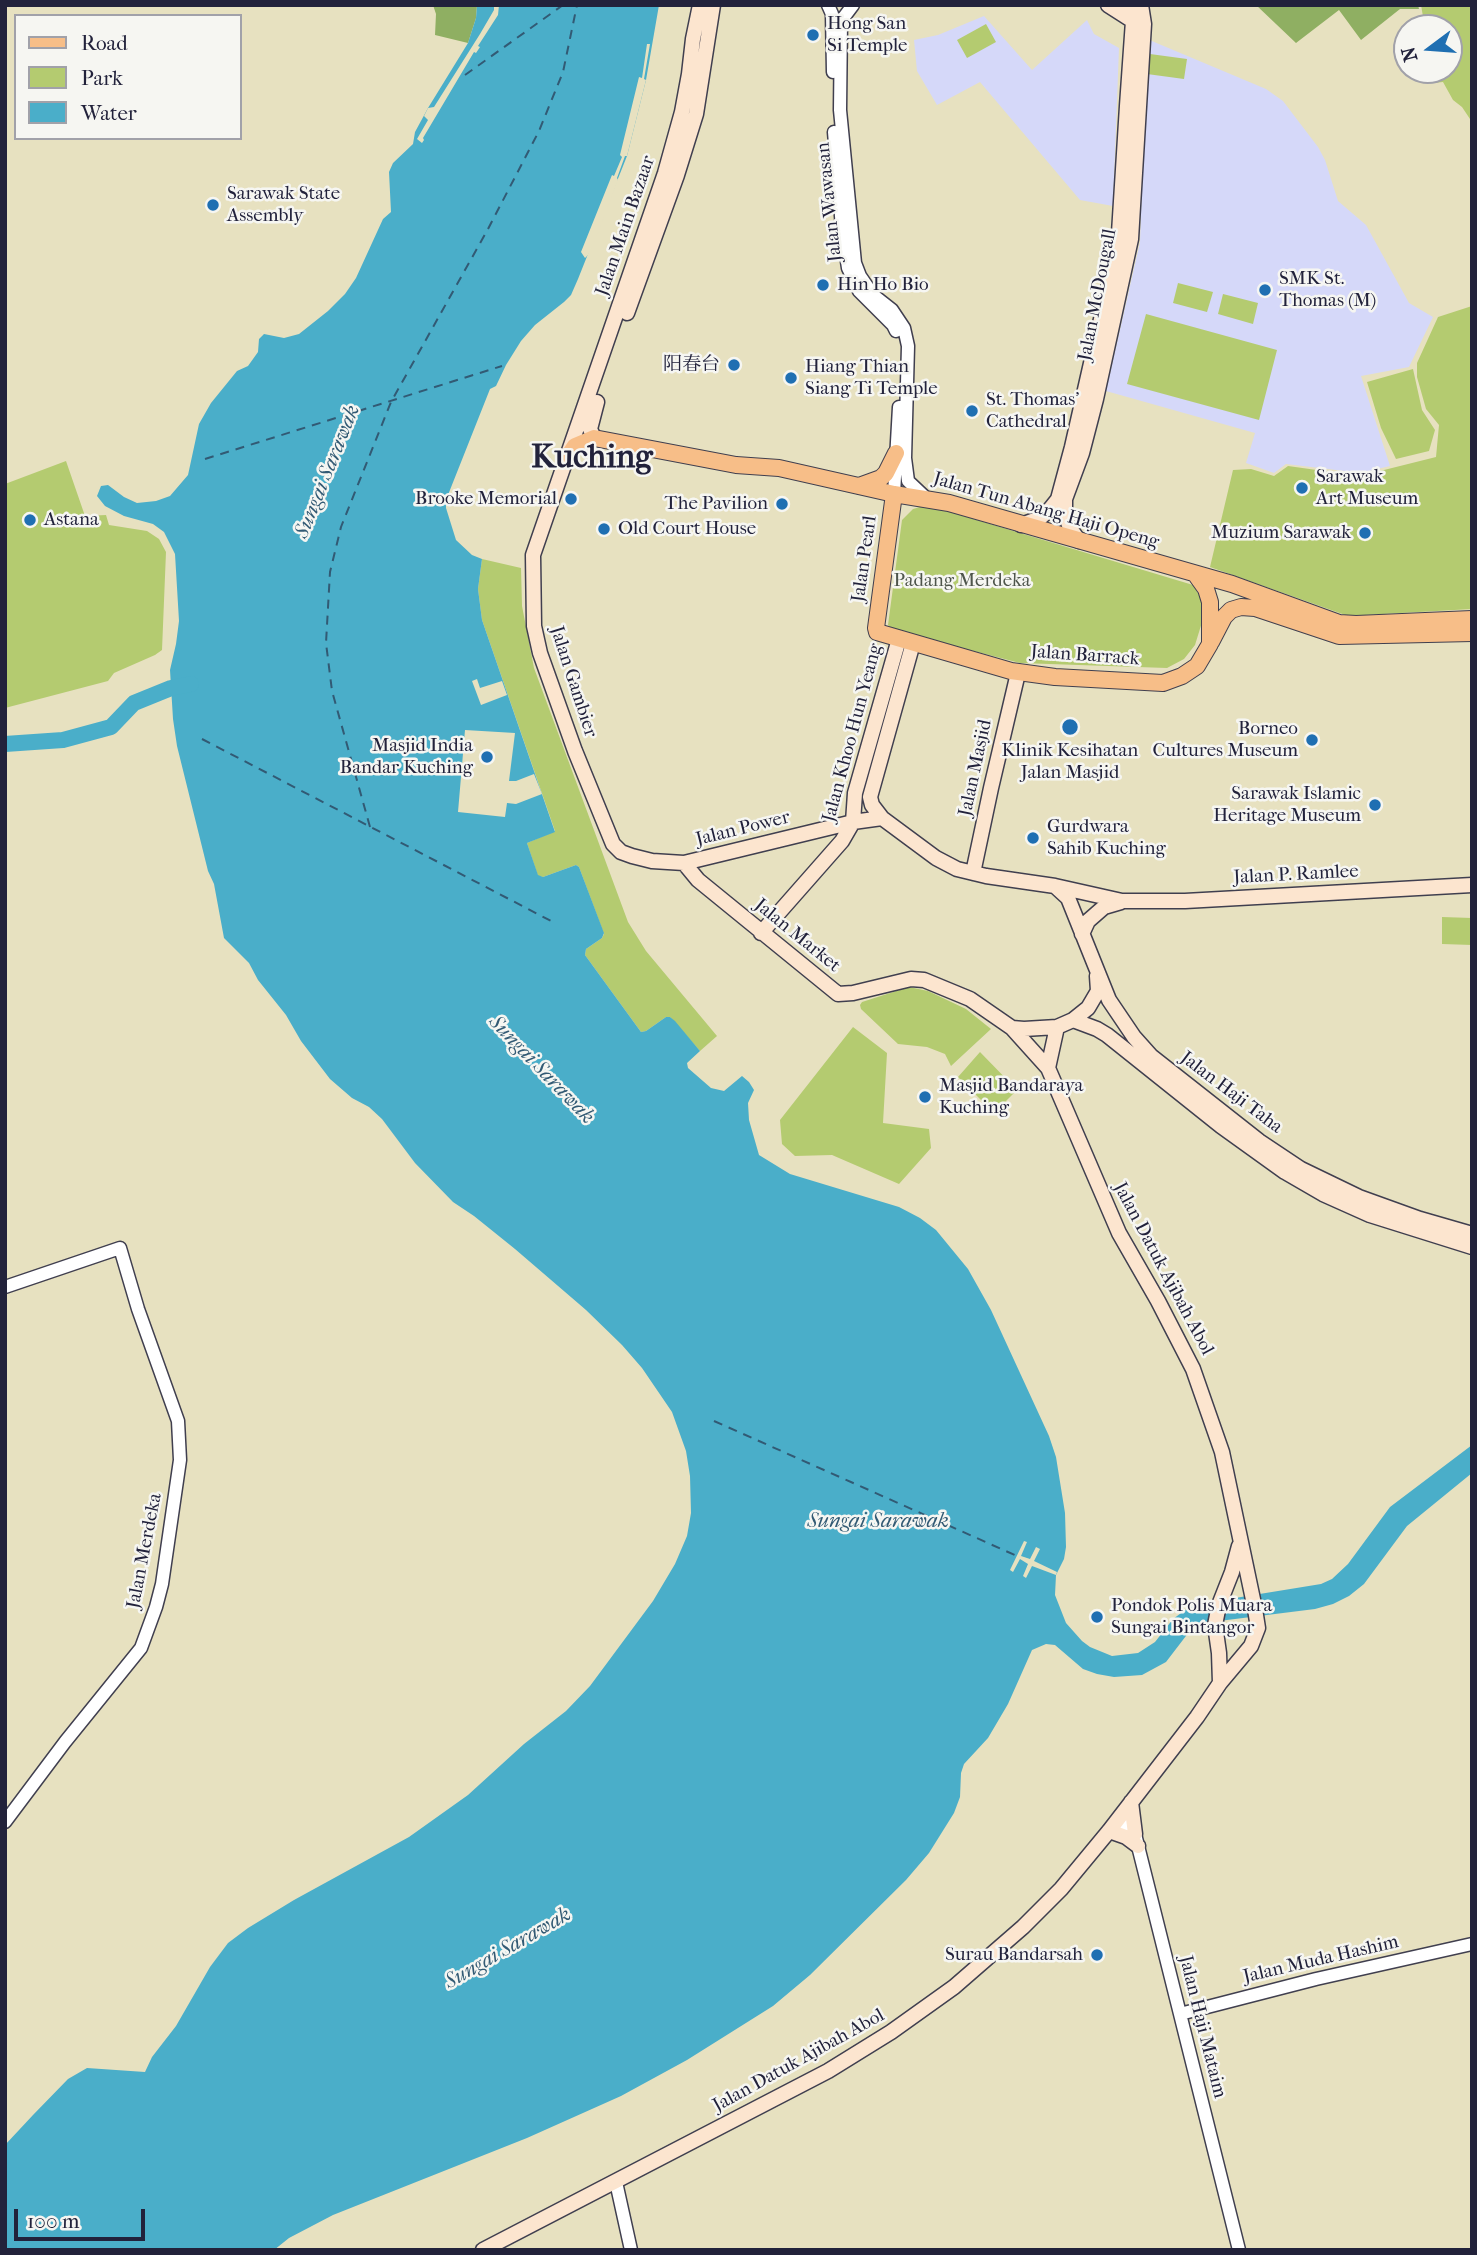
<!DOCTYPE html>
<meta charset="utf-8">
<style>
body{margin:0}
#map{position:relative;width:1477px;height:2255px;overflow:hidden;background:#e7e1c0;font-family:"IM FELL French Canon",serif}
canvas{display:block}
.frame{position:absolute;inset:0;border:7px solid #22223b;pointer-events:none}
.legend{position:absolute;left:14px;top:14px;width:228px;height:126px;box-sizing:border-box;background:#f6f6f2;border:2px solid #a1a1a9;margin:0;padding:9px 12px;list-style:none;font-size:21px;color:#22223b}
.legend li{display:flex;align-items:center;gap:14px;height:35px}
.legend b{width:35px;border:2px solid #a1a1a9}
.north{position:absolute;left:1393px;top:14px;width:70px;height:70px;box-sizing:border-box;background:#f6f6f2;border:2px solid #a1a1a9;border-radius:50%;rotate:254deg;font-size:19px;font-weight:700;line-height:28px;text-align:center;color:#22223b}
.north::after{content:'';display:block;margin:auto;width:24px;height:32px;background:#1f6fb2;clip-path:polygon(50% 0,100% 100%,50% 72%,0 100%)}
.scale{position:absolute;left:14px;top:2209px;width:131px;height:32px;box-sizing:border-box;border:4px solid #22223b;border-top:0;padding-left:9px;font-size:21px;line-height:24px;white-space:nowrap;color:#22223b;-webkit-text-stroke:5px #f6f6f2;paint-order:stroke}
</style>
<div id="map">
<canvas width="1477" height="2255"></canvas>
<div class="frame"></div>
<ul class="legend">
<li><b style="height:9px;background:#f7be88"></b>Road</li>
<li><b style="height:19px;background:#b4cb70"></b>Park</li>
<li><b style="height:19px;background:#4aaec9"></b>Water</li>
</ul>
<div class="north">N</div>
<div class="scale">100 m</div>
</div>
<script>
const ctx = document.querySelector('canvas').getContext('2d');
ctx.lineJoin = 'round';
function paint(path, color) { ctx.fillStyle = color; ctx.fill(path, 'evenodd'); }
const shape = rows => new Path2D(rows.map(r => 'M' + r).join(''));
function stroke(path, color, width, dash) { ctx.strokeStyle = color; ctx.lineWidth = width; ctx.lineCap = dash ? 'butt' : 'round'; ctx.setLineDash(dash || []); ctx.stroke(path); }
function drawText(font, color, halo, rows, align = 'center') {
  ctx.font = font + ' "IM FELL French Canon","Noto Serif SC",serif'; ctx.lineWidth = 5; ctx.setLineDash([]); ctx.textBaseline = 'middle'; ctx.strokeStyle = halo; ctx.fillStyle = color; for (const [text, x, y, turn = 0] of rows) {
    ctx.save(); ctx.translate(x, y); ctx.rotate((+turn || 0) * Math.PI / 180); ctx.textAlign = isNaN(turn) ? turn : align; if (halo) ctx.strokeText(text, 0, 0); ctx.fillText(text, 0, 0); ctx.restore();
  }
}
paint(shape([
 [984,16,1032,70,1087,20,1094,34,1119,48,1113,206,1080,200,980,82,937,105,917,71,914,40,938,35],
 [1147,39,1266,89,1283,101,1318,147,1325,160,1338,201,1366,225,1409,303,1433,317,1409,367,1361,376,1390,466,1361,473,1286,464,1274,473,1246,463,1255,433,1106,391,1140,242]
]), '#d5d8f9');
paint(shape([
 [1421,5,1472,5,1472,122,1462,107,1453,100,1443,82,1433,83,1431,70,1449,70,1449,28,1425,28],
 [986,24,996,42,967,58,957,40],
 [1150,54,1187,59,1184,79,1147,74],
 [1178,283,1213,292,1207,312,1173,303],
 [1223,294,1258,303,1253,324,1218,314],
 [1472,306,1472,609,1348,616,1210,567,1233,470,1251,469,1274,476,1288,466,1360,476,1436,457,1439,425,1426,409,1417,377,1417,363,1438,317],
 [1146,314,1277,350,1259,420,1127,384],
 [1413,369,1422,410,1435,430,1429,451,1396,459,1381,428,1367,382],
 [66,461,85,516,106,515,109,525,147,531,159,539,166,552,162,650,155,655,114,673,108,681,5,708,5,484],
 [927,505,1193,585,1204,603,1203,619,1195,645,1184,659,1167,668,1020,663,892,630,888,625,902,520,913,509],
 [482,559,521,568,522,606,534,668,628,922,646,951,717,1036,700,1051,670,1017,666,1017,646,1031,641,1032,585,955,586,949,602,938,604,934,579,867,576,865,543,877,538,876,527,843,555,831,482,620,478,589],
 [1442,917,1472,918,1472,945,1442,944],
 [909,987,928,991,966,1009,991,1029,951,1066,945,1054,927,1047,898,1044,861,1009,860,1005,862,1002],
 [853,1027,887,1053,883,1123,929,1129,931,1148,899,1184,832,1155,795,1156,782,1144,780,1120],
 [980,1052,1017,1090,994,1113,958,1077]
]), '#b4cb70');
paint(shape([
 [433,5,477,5,476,18,468,43,435,35,436,14],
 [1256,5,1418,5,1419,9,1400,9,1361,40,1339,10,1296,43]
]), '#8faf62');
paint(shape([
 [477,5,659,5,646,80,627,156,578,279,571,295,564,302,535,325,521,341,506,365,496,386,490,389,446,500,446,508,456,540,472,555,482,559,478,589,482,620,555,832,527,843,538,875,543,877,576,865,579,867,604,933,602,938,586,949,585,955,641,1032,646,1031,666,1017,670,1017,675,1021,700,1051,687,1063,688,1068,711,1088,724,1091,742,1076,749,1082,754,1090,748,1103,749,1120,759,1155,790,1174,899,1207,920,1218,936,1230,968,1269,991,1310,1049,1436,1056,1457,1065,1513,1066,1547,1064,1559,1056,1575,1055,1595,1066,1623,1082,1641,1090,1647,1112,1656,1138,1653,1155,1642,1173,1619,1192,1605,1321,1584,1332,1579,1348,1564,1390,1507,1472,1445,1472,1473,1407,1526,1364,1584,1349,1596,1333,1604,1315,1609,1203,1623,1189,1632,1166,1662,1142,1675,1114,1677,1097,1674,1083,1669,1055,1645,1046,1644,1032,1650,1008,1704,988,1738,964,1764,961,1773,960,1797,954,1813,929,1853,906,1880,810,1975,773,2006,687,2060,621,2096,527,2138,333,2215,289,2238,274,2250,5,2250,5,2145,33,2115,68,2079,87,2068,145,2072,152,2057,176,2026,210,1967,228,1943,248,1928,294,1900,409,1837,468,1795,524,1744,566,1711,590,1686,653,1601,675,1564,687,1536,691,1513,690,1476,686,1451,672,1412,642,1368,622,1345,586,1310,515,1249,474,1216,453,1202,415,1163,382,1119,369,1107,352,1098,330,1079,301,1041,286,1015,258,980,249,963,224,938,214,884,208,871,177,746,173,719,170,670,176,644,179,621,175,554,164,532,153,524,124,516,105,506,97,496,101,486,108,485,124,497,137,503,156,501,170,496,188,475,199,424,211,403,237,371,248,366,258,352,259,339,264,334,284,338,299,334,328,311,345,294,356,278,383,219,391,212,389,172,393,163,413,144,415,132,428,108,468,43,476,18]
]), '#4aaec9');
paint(shape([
 [494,5,499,5,498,15,478,46,480,47,476,53,474,52,423,138,424,140,422,143,417,139,428,120,424,116,428,108,434,107,480,34,494,10],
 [647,44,650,44,644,79,646,80,627,156,625,156,617,178,618,180,596,238,588,255,585,258,581,252,612,175,614,176,622,157,620,155,639,77,642,78],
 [477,679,480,688,502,681,507,695,481,705,472,681],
 [465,730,515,733,509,781,516,781,534,774,542,794,516,804,507,803,505,817,458,812],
 [1024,1541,1027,1542,1021,1556,1030,1559,1036,1547,1040,1549,1034,1561,1057,1572,1056,1575,1032,1566,1026,1578,1023,1576,1028,1564,1020,1559,1013,1572,1010,1570]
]), '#e7e1c0');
stroke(shape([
 [5,744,63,740,111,727,134,703,171,688,191,684]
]), '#4aaec9', 16);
stroke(shape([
 [465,75,563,5],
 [205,459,502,366],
 [202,739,553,922],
 [370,827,332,691,326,643,330,572,341,527,391,402,488,229,539,131,563,72,577,5],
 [714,1421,1017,1556]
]), '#325a74', 2, [9, 7]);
const tertiary = shape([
 [828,5,832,14,833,72],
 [853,5,841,21,840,110,855,263,860,276,873,295,892,310,904,328,908,346,905,458,908,481,926,498],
 [834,132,842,228,848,268,859,291,893,325,896,331],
 [894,494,899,407],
 [5,1287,120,1248,138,1309,178,1421,180,1460,162,1584,156,1607,141,1648,65,1742,5,1822],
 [1118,1819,1135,1834,1239,2250],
 [1180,2014,1316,1979,1472,1944],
 [616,2182,631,2250]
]);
const secondary = shape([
 [700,5,693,39,689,74,682,112,665,173,533,555,534,626,540,653,575,751,613,844,621,852,632,856,652,861,684,863,853,822,882,818,936,858,957,869,986,876,1055,886,1122,901,1185,901,1472,885],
 [1108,5,1133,21],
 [627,313,677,175,696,114,713,5],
 [594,438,590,429,597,402],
 [1021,525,1040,518,1050,509,1058,499,1072,447,1109,284,1119,233,1127,106,1133,21,1128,5],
 [1079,541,1070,528,1065,514,1065,499,1082,453,1096,399,1131,239,1144,24,1141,5],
 [882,818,872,805,870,797,913,643],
 [684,863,698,880,838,994,853,993,911,979,924,980,970,999,1012,1028,1024,1029,1057,1027],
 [973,873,991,788,1018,673],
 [1056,887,1068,898,1109,1000,1134,1037,1151,1056,1259,1141,1301,1169,1359,1197,1420,1219,1472,1234],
 [761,933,842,841,853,822,855,793,899,639],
 [1082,934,1088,921,1104,907,1121,902],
 [1073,1020,1097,1029,1107,1035,1221,1126,1285,1172,1323,1194,1370,1215,1472,1247],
 [1048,1068,1057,1027,1073,1020,1088,1008,1098,991,1097,976],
 [1220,1683,1219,1653,1215,1625,1219,1605,1232,1572,1239,1546],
 [1131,1802,1135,1834],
 [1109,1831,1126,1837,1138,1846],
 [483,2250,828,2071,891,2032,954,1987,1023,1927,1061,1889,1109,1831,1197,1717,1220,1683,1251,1646,1258,1628,1255,1609,1222,1452,1193,1369,1158,1301,1119,1233,1048,1068,1012,1028]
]);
const primary = shape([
 [569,455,575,446,594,438,736,465,779,468,894,494,949,503,1232,584,1339,623,1356,624,1472,619],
 [859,486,881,478,886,473,896,453],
 [894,494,876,628,877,632,1011,671,1055,677,1163,683,1182,676,1197,666,1210,644,1210,602,1206,589,1196,575],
 [1211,642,1224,617,1231,610,1241,607,1255,608,1339,636,1472,633]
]);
stroke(tertiary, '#403f4f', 15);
stroke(secondary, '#403f4f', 17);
stroke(primary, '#403f4f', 18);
stroke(tertiary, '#fff', 12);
stroke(secondary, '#fce5cf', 14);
stroke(primary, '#f7be88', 16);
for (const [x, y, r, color] of [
 [813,35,7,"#1f6fb2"],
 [213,205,7,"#1f6fb2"],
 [823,285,7,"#1f6fb2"],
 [1265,290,7,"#1f6fb2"],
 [734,365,7,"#1f6fb2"],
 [791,378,7,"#1f6fb2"],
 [972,411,7,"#1f6fb2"],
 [1302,488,7,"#1f6fb2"],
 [571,499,7,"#1f6fb2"],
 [782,504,7,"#1f6fb2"],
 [30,520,7,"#1f6fb2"],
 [604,529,7,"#1f6fb2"],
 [1365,533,7,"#1f6fb2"],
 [1070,727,9,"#1f6fb2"],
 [1312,740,7,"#1f6fb2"],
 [487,757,7,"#1f6fb2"],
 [1375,805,7,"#1f6fb2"],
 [1033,838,7,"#1f6fb2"],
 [925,1097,7,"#1f6fb2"],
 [1097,1617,7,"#1f6fb2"],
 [1097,1955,7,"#1f6fb2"]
]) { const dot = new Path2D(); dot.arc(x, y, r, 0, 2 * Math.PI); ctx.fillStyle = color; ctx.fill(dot); stroke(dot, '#f6f6f2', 2.5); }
drawText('19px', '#22223b', '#f6f6f2', [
 ["Hong San",827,24],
 ["Si Temple",827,46],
 ["Sarawak State",227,194],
 ["Assembly",227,216],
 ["SMK St.",1279,279],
 ["Thomas (M)",1279,301],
 ["Hin Ho Bio",837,285],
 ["阳春台",720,365,"right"],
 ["Hiang Thian",805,367],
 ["Siang Ti Temple",805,389],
 ["St. Thomas'",986,400],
 ["Cathedral",986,422],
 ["Sarawak",1316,477],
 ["Art Museum",1316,499],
 ["Brooke Memorial",557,499,"right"],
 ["The Pavilion",768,504,"right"],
 ["Astana",44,520],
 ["Old Court House",618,529],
 ["Muzium Sarawak",1351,533,"right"],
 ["Borneo",1298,729,"right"],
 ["Cultures Museum",1298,751,"right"],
 ["Masjid India",473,746,"right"],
 ["Bandar Kuching",473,768,"right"],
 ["Klinik Kesihatan",1070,751,"center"],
 ["Jalan Masjid",1070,773,"center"],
 ["Sarawak Islamic",1361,794,"right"],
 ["Heritage Museum",1361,816,"right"],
 ["Gurdwara",1047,827],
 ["Sahib Kuching",1047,849],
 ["Masjid Bandaraya",939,1086],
 ["Kuching",939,1108],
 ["Pondok Polis Muara",1111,1606],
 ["Sungai Bintangor",1111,1628],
 ["Surau Bandarsah",1083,1955,"right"]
], 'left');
drawText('19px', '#22223b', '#f6f6f2', [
 ["Jalan Wawasan",830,202,-96],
 ["Jalan Main Bazaar",626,226,-71],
 ["Jalan McDougall",1098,295,-79],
 ["Jalan Tun Abang Haji Openg",1046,511,16],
 ["Jalan Pearl",865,559,-82],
 ["Jalan Barrack",1085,656,4],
 ["Jalan Gambier",573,682,72],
 ["Jalan Khoo Hun Yeang",853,733,-75],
 ["Jalan Masjid",976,768,-78],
 ["Jalan Power",743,829,-14],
 ["Jalan P. Ramlee",1296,875,-3],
 ["Jalan Market",797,936,39],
 ["Jalan Haji Taha",1231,1093,37],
 ["Jalan Datuk Ajibah Abol",1163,1269,62],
 ["Jalan Merdeka",145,1551,-79],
 ["Jalan Muda Hashim",1321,1960,-13],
 ["Jalan Haji Mataim",1202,2027,76],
 ["Jalan Datuk Ajibah Abol",799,2061,-29]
]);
drawText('19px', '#4e554b', '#f6f6f2', [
 ["Padang Merdeka",962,581]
]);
drawText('italic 21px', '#325a74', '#f6f6f2', [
 ["Sungai Sarawak",328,472,-68],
 ["Sungai Sarawak",541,1070,46],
 ["Sungai Sarawak",878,1522],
 ["Sungai Sarawak",508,1949,-30]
]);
drawText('bold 33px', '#22223b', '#f6f6f2', [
 ["Kuching",592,459]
]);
</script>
